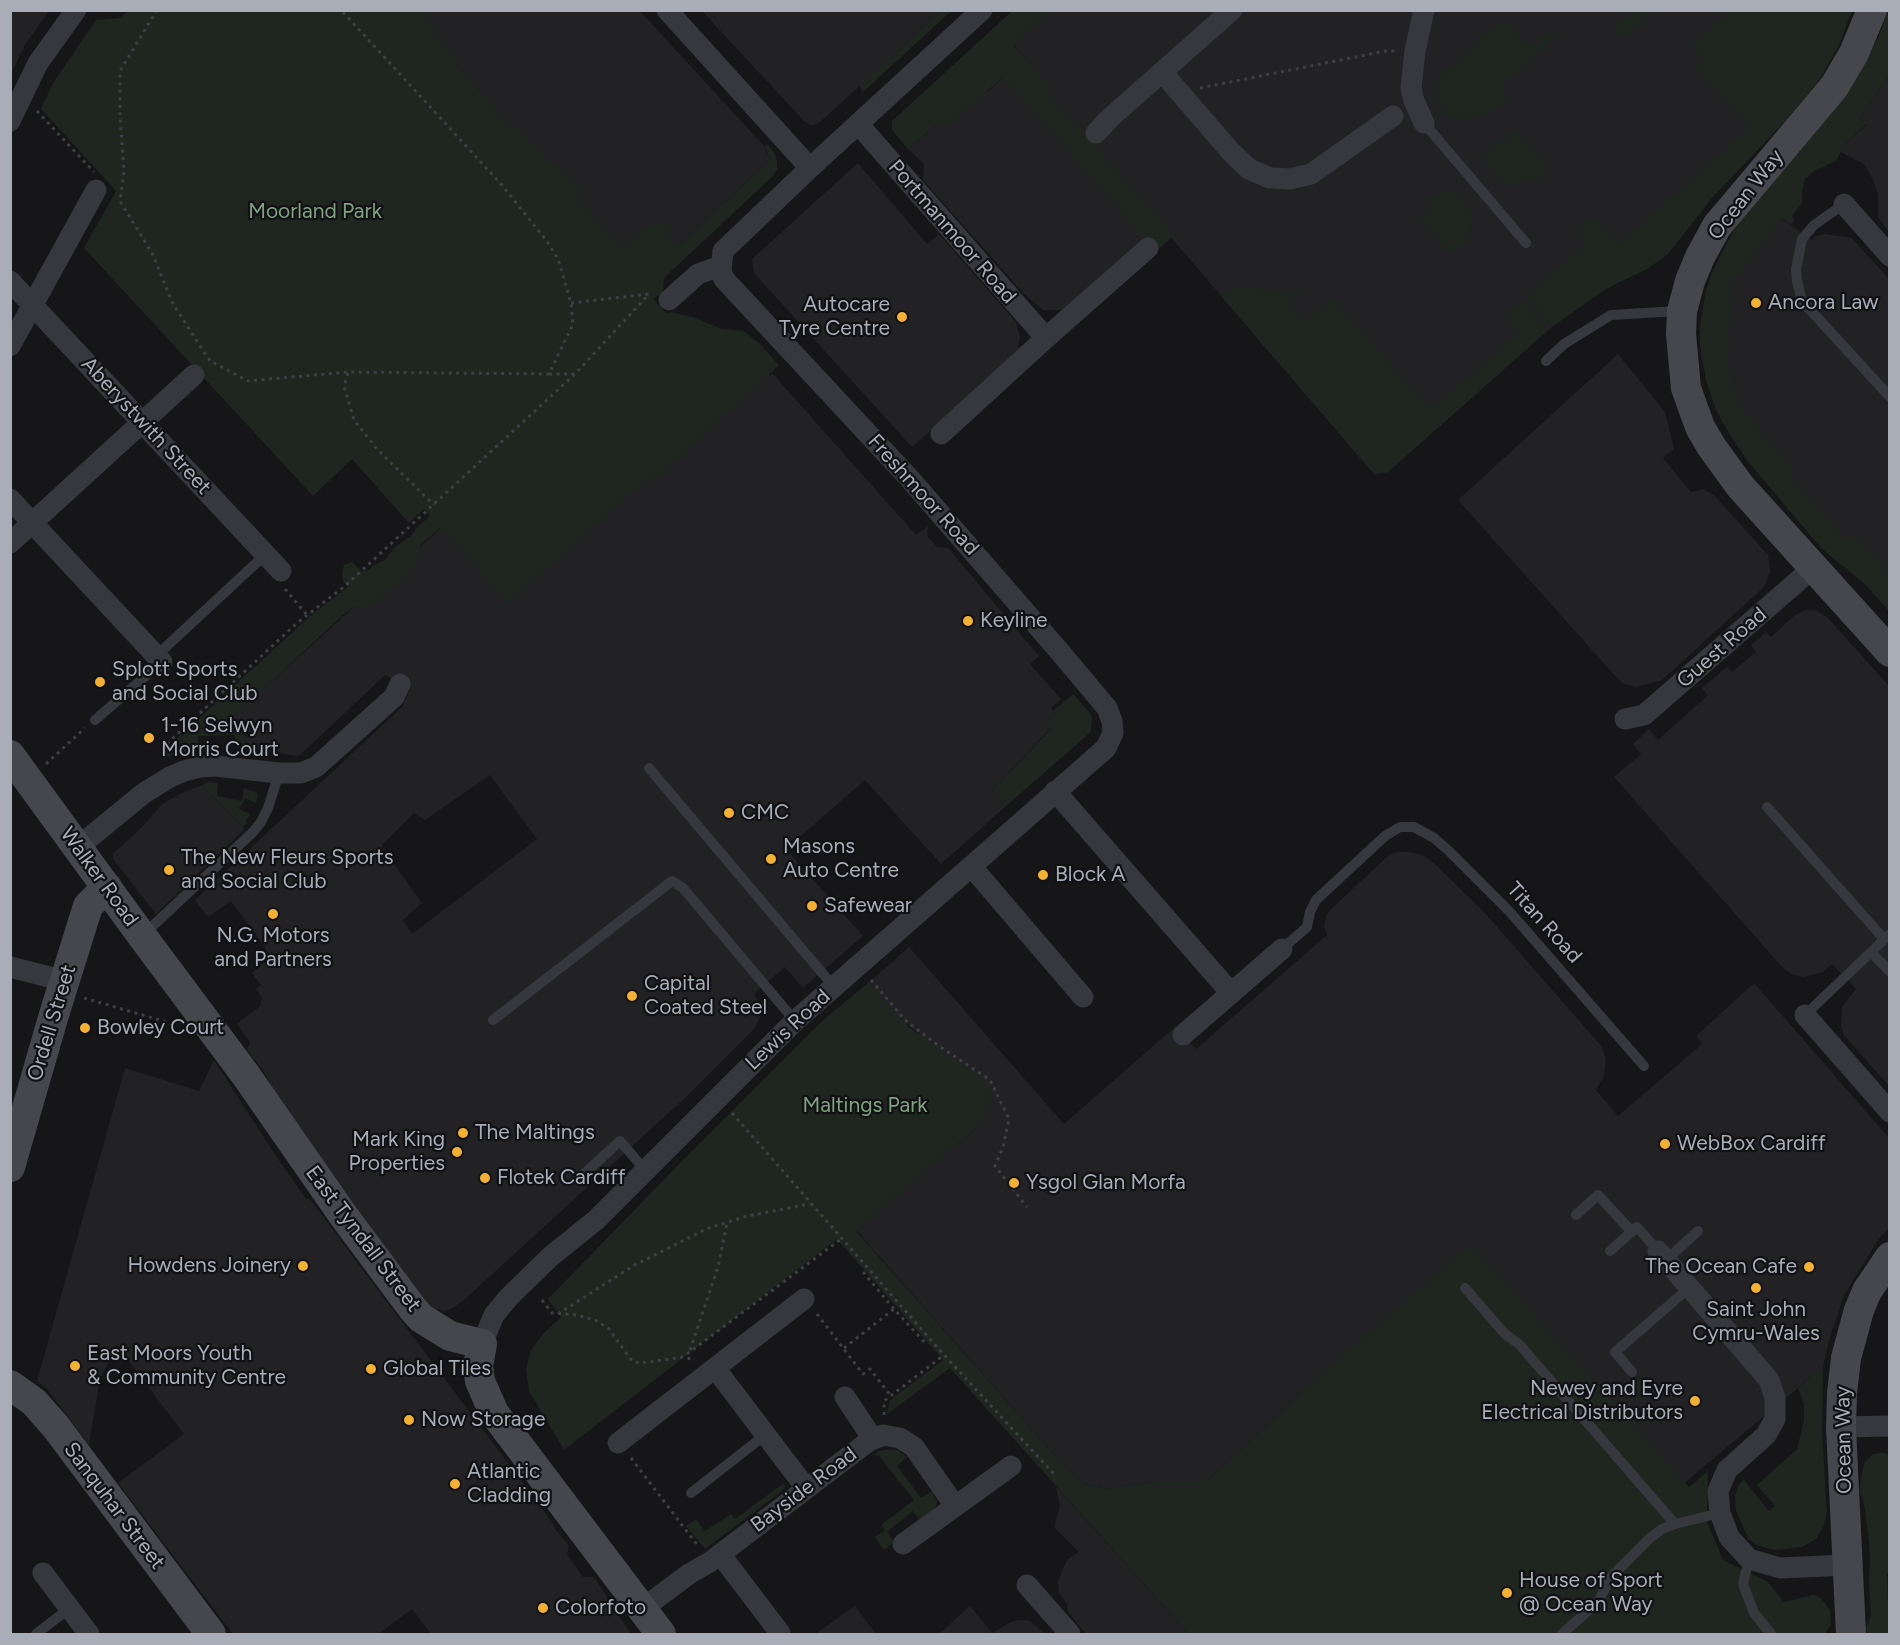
<!DOCTYPE html>
<style>
body{margin:0}
#map{position:relative;width:1900px;height:1645px;overflow:hidden;background:#161618;font-family:Figtree,sans-serif}
canvas{display:block}
.frame{position:absolute;inset:0;border:12px solid #a8adb8;pointer-events:none}
</style>
<div id="map">
<canvas width="1900" height="1645"></canvas>
<div class="frame"></div>
</div>
<script>
const ctx = document.querySelector('canvas').getContext('2d');
ctx.lineJoin = 'round';
function paint(path, color) { ctx.fillStyle = color; ctx.fill(path, 'evenodd'); }
const shape = rows => new Path2D(rows.map(r => 'M' + r).join(''));
function stroke(path, color, width, dash) { ctx.strokeStyle = color; ctx.lineWidth = width; ctx.lineCap = dash ? 'butt' : 'round'; ctx.setLineDash(dash || []); ctx.stroke(path); }
function drawText(font, color, halo, rows, align = 'center') {
  ctx.font = font + ' Figtree,sans-serif'; ctx.lineWidth = 4.5; ctx.setLineDash([]); ctx.textBaseline = 'middle'; ctx.strokeStyle = halo; ctx.fillStyle = color; for (const [text, x, y, turn = 0] of rows) {
    ctx.save(); ctx.translate(x, y); ctx.rotate((+turn || 0) * Math.PI / 180); ctx.textAlign = isNaN(turn) ? turn : align; if (halo) ctx.strokeText(text, 0, 0); ctx.fillText(text, 0, 0); ctx.restore();
  }
}
paint(shape([
 [11,10,49,11,26,43,11,74],
 [416,11,640,11,764,146,770,160,639,283,523,140,455,64],
 [702,11,941,11,818,124,810,125,804,121],
 [1051,11,1849,11,1654,264,1606,289,1553,326,1388,472,1374,474,1162,227,1068,310,1043,310,1024,294,923,180,924,164,908,149,936,125,988,91,1025,58,1013,44],
 [1889,75,1889,232,1878,217,1878,194,1871,176,1864,164,1841,152,1846,142,1867,125,1860,118],
 [858,163,927,244,939,234,1016,322,1020,337,1018,349,1012,359,912,447,754,273,752,259],
 [1756,200,1811,240,1816,236,1825,234,1852,238,1889,279,1889,611,1865,584,1821,548,1747,460,1721,420,1711,396,1702,361,1700,343,1700,327,1706,290,1723,250,1735,229],
 [1618,354,1665,412,1674,449,1663,458,1691,492,1703,489,1714,495,1768,555,1770,572,1764,587,1662,680,1636,687,1624,684,1617,678,1458,500],
 [763,368,770,376,772,373,916,535,928,526,927,536,937,547,948,548,1039,656,1030,664,1061,699,1051,708,1056,714,1051,728,992,790,1005,807,941,864,865,780,786,849,863,936,803,988,785,967,754,994,760,1004,760,1017,754,1029,686,1097,463,1301,451,1309,444,1311,428,1308,293,1123,262,1069,247,1050,250,1042,237,1024,260,1006,262,998,256,989,261,985,252,973,270,957,265,947,231,901,208,917,195,900,402,707,410,690,385,675,299,756,254,750,227,722,441,528,508,603],
 [490,775,537,839,412,934,403,920,422,903,381,846,414,813,425,820],
 [1805,610,1817,611,1827,617,1889,686,1889,1086,1844,1035,1841,1027,1842,1007,1856,989,1832,964,1823,972,1803,977,1792,974,1784,969,1614,777,1641,754,1633,744,1649,729,1658,740,1708,695,1702,688,1727,667,1732,672,1756,652,1751,645,1766,632,1771,637,1794,616],
 [202,785,245,829,156,914,113,859,113,854,144,825,162,804,180,794],
 [1397,852,1409,852,1422,855,1434,863,1484,912,1602,1047,1606,1060,1604,1076,1596,1090,1618,1116,1702,1044,1696,1036,1754,983,1889,1138,1889,1228,1879,1239,1845,1293,1829,1340,1823,1367,1683,1484,1299,1393,1300,1395,1207,1481,1159,1481,1106,1489,1084,1484,1066,1468,856,1230,976,1128,922,1036,897,1015,869,982,909,947,1064,1124,1176,1026,1196,1049,1327,935,1324,926,1326,916,1330,910,1387,857],
 [214,1060,276,1156,306,1199,309,1198,553,1523,555,1529,569,1546,567,1554,583,1577,594,1577,631,1634,431,1634,412,1609,378,1634,233,1634,118,1483,184,1434,117,1345,100,1379,89,1445,47,1389,37,1381,125,1068,199,1091],
 [1051,1481,1189,1634,1086,1634,1068,1612,1067,1604,1059,1593,1058,1582,1062,1570,1068,1559,1079,1552,1054,1527,1060,1507,1056,1487],
 [855,1606,876,1634,815,1634],
 [970,1606,992,1633,1011,1622,1020,1620,1030,1621,1046,1634,939,1634]
]), '#222225');
paint(shape([
 [1732,10,1852,11,1839,45,1818,82,1786,120,1712,198,1668,254,1649,268,1606,289,1553,326,1526,296,1585,244,1575,229,1593,215,1619,244,1748,128,1695,67,1703,59,1691,46],
 [129,11,423,11,442,42,458,61,455,64,512,126,519,129,545,157,587,191,579,199,623,247,649,224,659,222,669,224,672,245,675,249,770,160,765,146,767,144,775,154,777,162,777,169,773,176,664,278,663,292,653,299,666,313,671,312,692,317,722,329,744,331,759,343,779,365,660,476,646,480,508,604,440,528,420,546,418,560,411,573,375,604,365,608,355,606,344,614,228,722,254,750,236,748,235,735,198,736,199,747,167,757,167,749,172,743,310,616,348,587,343,581,342,574,344,565,352,562,361,571,367,571,376,564,385,560,394,548,413,534,416,528,430,516,424,509,409,523,352,459,313,496,84,248,116,191,41,109,53,83,96,20,119,18],
 [941,11,951,11,862,93,860,85],
 [1012,11,1051,11,1013,45,1052,88,1048,93,1175,235,1155,252,1003,77,948,126,936,125,908,149,892,130,892,121],
 [1632,11,1651,11,1649,14,1650,16,1622,40,1612,28],
 [1888,11,1889,75,1860,118,1867,124,1846,142,1836,161,1814,171,1805,179,1802,191,1802,203,1792,216,1795,220,1791,225,1781,218,1738,278,1733,278,1728,371,1734,372,1735,390,1742,400,1738,404,1793,467,1796,471,1791,476,1846,539,1854,533,1889,574,1889,611,1865,584,1821,548,1747,460,1732,438,1716,410,1706,380,1700,343,1700,327,1706,290,1712,272,1735,229,1756,200,1844,96,1879,36],
 [1504,18,1530,48,1553,28,1559,35,1501,87,1509,98,1483,120,1478,114,1468,119,1460,120,1446,116,1434,92,1435,81],
 [1517,130,1550,167,1533,185,1528,180,1517,186,1501,182,1483,160,1484,151,1499,139,1503,143],
 [1447,188,1453,190,1469,207,1473,216,1471,228,1466,236,1470,243,1450,254,1418,218,1431,206,1428,202],
 [1307,284,1309,286,1289,303,1306,322,1333,298,1431,409,1519,333,1504,316,1522,300,1548,330,1388,472,1374,474,1221,296,1235,289,1248,286,1269,291,1284,292,1298,290],
 [1073,694,1090,713,1092,718,1091,732,1005,807,992,790,1051,729,1045,722,1056,714,1053,711],
 [209,782,218,783,217,796,242,801,244,788,257,793,258,796,256,803,245,798,239,809,250,814,246,821,247,823,243,827,202,785],
 [869,982,908,1026,983,1080,989,1087,990,1105,987,1114,976,1128,856,1231,1066,1468,1084,1484,1106,1489,1159,1481,1207,1481,1300,1395,1299,1393,1471,1243,1689,1487,1708,1471,1707,1522,1723,1560,1768,1582,1784,1602,1814,1595,1821,1598,1830,1610,1831,1624,1825,1634,1189,1634,950,1368,887,1414,890,1400,943,1360,837,1239,564,1450,529,1391,526,1369,531,1350,544,1333,561,1317,548,1299,681,1162,819,1024],
 [1823,1367,1822,1431,1827,1513,1824,1526,1816,1539,1802,1547,1774,1550,1756,1545,1748,1538,1736,1511,1735,1496,1739,1485,1744,1480,1769,1511,1775,1506,1757,1485,1797,1449,1804,1421,1804,1404,1798,1388],
 [891,1449,898,1450,907,1457,897,1466,921,1498,932,1491,937,1501,936,1506,921,1522,913,1511,887,1532,894,1542,884,1550,875,1537,885,1530,881,1525,914,1500,879,1456,873,1455,879,1451],
 [1884,1453,1890,1455,1890,1573,1887,1574,1889,1634,1867,1634,1866,1627,1871,1615,1869,1581,1870,1554,1865,1508,1860,1491,1861,1476,1865,1462,1873,1454],
 [784,1483,785,1487,782,1491,705,1549,686,1526,696,1519,705,1531,731,1514,735,1519]
]), '#1e261f');
stroke(shape([
 [157,10,120,71,120,114,124,172,120,201,152,253,173,304,210,361,248,381,348,372,549,374,573,324,571,303,558,259,546,240,501,184,341,10],
 [1200,88,1386,51,1397,51],
 [37,111,94,172],
 [571,303,649,294],
 [348,373,344,386,354,420,377,449,434,505],
 [549,374,574,374],
 [285,589,307,615],
 [164,758,165,746,171,740,297,623,345,586,575,374,649,294],
 [46,764,85,728],
 [871,980,906,1021,939,1046,990,1080,1009,1119,1003,1147,995,1166,1027,1207],
 [84,998,170,1023],
 [732,1113,944,1355,1054,1474],
 [863,1272,894,1309],
 [542,1300,552,1313,577,1315,597,1321,609,1329,632,1361,640,1363,684,1357,695,1360],
 [558,1314,633,1266,706,1229,747,1216,810,1204],
 [817,1314,863,1374,870,1369,891,1396],
 [844,1348,894,1309,927,1345],
 [690,1350,718,1267,727,1223],
 [687,1354,841,1239],
 [884,1415,884,1401,944,1355],
 [631,1458,698,1546]
]), '#3d3f44', 3, [3, 4.5]);
stroke(shape([
 [1424,123,1526,243],
 [1844,204,1814,225,1802,239,1796,269,1797,281,1802,301,1890,397],
 [1546,361,1564,344,1611,315,1679,311],
 [156,656,266,554],
 [95,720,162,662],
 [649,768,834,987],
 [1767,807,1884,939],
 [143,935,252,833,261,822,268,808,279,773],
 [1282,949,1307,927,1310,912,1316,900,1385,836,1400,827,1414,827,1434,838,1449,851,1509,911,1644,1066],
 [1871,952,1890,972],
 [1805,1015,1889,935],
 [493,1020,672,881,683,888,795,1021],
 [584,1174,620,1141,645,1170],
 [1576,1215,1598,1195,1632,1232],
 [1610,1251,1637,1227,1658,1251],
 [1666,1260,1698,1231],
 [1465,1288,1505,1334,1519,1344,1675,1524],
 [1632,1372,1615,1352,1689,1288],
 [691,1493,765,1435],
 [1749,1559,1743,1584,1754,1613,1771,1634],
 [36,1634,70,1608],
 [1562,1634,1598,1602,1611,1577,1650,1538,1662,1529,1675,1524,1720,1513]
]), '#37383d', 10);
stroke(shape([
 [667,10,810,168],
 [1424,10,1415,51,1411,88,1414,101,1424,123],
 [1163,73,1231,152,1249,169,1270,178,1290,179,1311,174,1393,116],
 [10,121,38,63,76,10],
 [859,125,1046,338],
 [1096,133,1110,118,1232,10],
 [1844,204,1890,256],
 [10,281,281,571],
 [669,300,698,274,720,266],
 [10,346,96,190],
 [941,434,1046,338,1148,248],
 [10,499,162,662],
 [10,543,194,375],
 [1625,719,1644,715,1814,567],
 [1055,791,1231,993],
 [78,847,144,793,170,777,184,771,200,767,215,766,279,773,301,773,316,767,394,697,400,684],
 [971,866,1083,997],
 [10,967,65,981],
 [1805,1015,1890,1112],
 [1183,1035,1282,949],
 [1658,1251,1769,1380,1775,1398,1775,1419,1766,1435,1727,1470,1718,1491,1720,1513,1729,1537,1749,1559,1780,1568,1848,1565],
 [482,1344,494,1315,509,1297,550,1257,596,1220,795,1021,1106,748,1113,733,1112,721,1107,708,1060,652,910,479,724,279,721,271,723,251,810,168,982,10],
 [715,1368,806,1488],
 [845,1397,873,1439],
 [1841,1427,1890,1426],
 [618,1443,804,1299],
 [903,1544,1011,1466],
 [720,1554,780,1633],
 [43,1573,89,1634],
 [1027,1585,1070,1634],
 [642,1609,689,1574,710,1562,869,1441,883,1435,900,1438,914,1447,955,1506]
]), '#37383d', 21);
stroke(shape([
 [1872,10,1854,53,1834,87,1717,226,1700,257,1690,281,1682,311,1681,334,1686,388,1700,427,1711,446,1740,486,1890,652],
 [10,755,142,936,245,1074,343,1215,413,1309,421,1318,450,1336,482,1344,478,1366,480,1381,494,1413,661,1634],
 [10,1167,53,1018,88,906,107,887],
 [10,1385,34,1402,56,1427,211,1634],
 [1851,1634,1841,1427,1842,1393,1846,1358,1859,1310,1867,1291,1890,1257]
]), '#45474d', 30);
for (const [x, y, r, color] of [
 [1756,303,6,"#f2b134"],
 [902,317,6,"#f2b134"],
 [968,621,6,"#f2b134"],
 [100,682,6,"#f2b134"],
 [149,738,6,"#f2b134"],
 [729,813,6,"#f2b134"],
 [771,859,6,"#f2b134"],
 [169,870,6,"#f2b134"],
 [1043,875,6,"#f2b134"],
 [812,906,6,"#f2b134"],
 [273,914,6,"#f2b134"],
 [632,996,6,"#f2b134"],
 [85,1028,6,"#f2b134"],
 [463,1133,6,"#f2b134"],
 [1665,1144,6,"#f2b134"],
 [457,1152,6,"#f2b134"],
 [485,1178,6,"#f2b134"],
 [1014,1183,6,"#f2b134"],
 [303,1266,6,"#f2b134"],
 [1809,1267,6,"#f2b134"],
 [1756,1288,6,"#f2b134"],
 [75,1366,6,"#f2b134"],
 [371,1369,6,"#f2b134"],
 [1695,1401,6,"#f2b134"],
 [409,1420,6,"#f2b134"],
 [455,1484,6,"#f2b134"],
 [1507,1593,6,"#f2b134"],
 [543,1608,6,"#f2b134"]
]) { const dot = new Path2D(); dot.arc(x, y, r, 0, 2 * Math.PI); ctx.fillStyle = color; ctx.fill(dot); stroke(dot, '#111113', 2); }
drawText('21px', '#a8adb8', '#111113', [
 ["Ocean Way",1746,195,-52],
 ["Portmanmoor Road",952,232,49],
 ["Aberystwith Street",146,426,47],
 ["Freshmoor Road",923,495,48],
 ["Guest Road",1722,648,-41],
 ["Walker Road",99,877,54],
 ["Titan Road",1544,923,48],
 ["Ordell Street",52,1023,-73],
 ["Lewis Road",788,1030,-43],
 ["East Tyndall Street",363,1239,53],
 ["Ocean Way",1844,1440,-91],
 ["Bayside Road",804,1490,-37],
 ["Sanquhar Street",114,1506,53]
]);
drawText('21px', '#7fa381', '#111113', [
 ["Moorland Park",315,212],
 ["Maltings Park",865,1106]
]);
drawText('21px', '#a8adb8', '#111113', [
 ["Ancora Law",1768,303],
 ["Autocare",890,305,"right"],
 ["Tyre Centre",890,329,"right"],
 ["Keyline",980,621],
 ["Splott Sports",112,670],
 ["and Social Club",112,694],
 ["1-16 Selwyn",161,726],
 ["Morris Court",161,750],
 ["CMC",741,813],
 ["Masons",783,847],
 ["Auto Centre",783,871],
 ["The New Fleurs Sports",181,858],
 ["and Social Club",181,882],
 ["Block A",1055,875],
 ["Safewear",824,906],
 ["N.G. Motors",273,936,"center"],
 ["and Partners",273,960,"center"],
 ["Capital",644,984],
 ["Coated Steel",644,1008],
 ["Bowley Court",97,1028],
 ["The Maltings",475,1133],
 ["Mark King",445,1140,"right"],
 ["Properties",445,1164,"right"],
 ["WebBox Cardiff",1677,1144],
 ["Flotek Cardiff",497,1178],
 ["Ysgol Glan Morfa",1026,1183],
 ["Howdens Joinery",291,1266,"right"],
 ["The Ocean Cafe",1797,1267,"right"],
 ["Saint John",1756,1310,"center"],
 ["Cymru-Wales",1756,1334,"center"],
 ["East Moors Youth",87,1354],
 ["& Community Centre",87,1378],
 ["Global Tiles",383,1369],
 ["Newey and Eyre",1683,1389,"right"],
 ["Electrical Distributors",1683,1413,"right"],
 ["Now Storage",421,1420],
 ["Atlantic",467,1472],
 ["Cladding",467,1496],
 ["House of Sport",1519,1581],
 ["@ Ocean Way",1519,1605],
 ["Colorfoto",555,1608]
], 'left');
</script>
